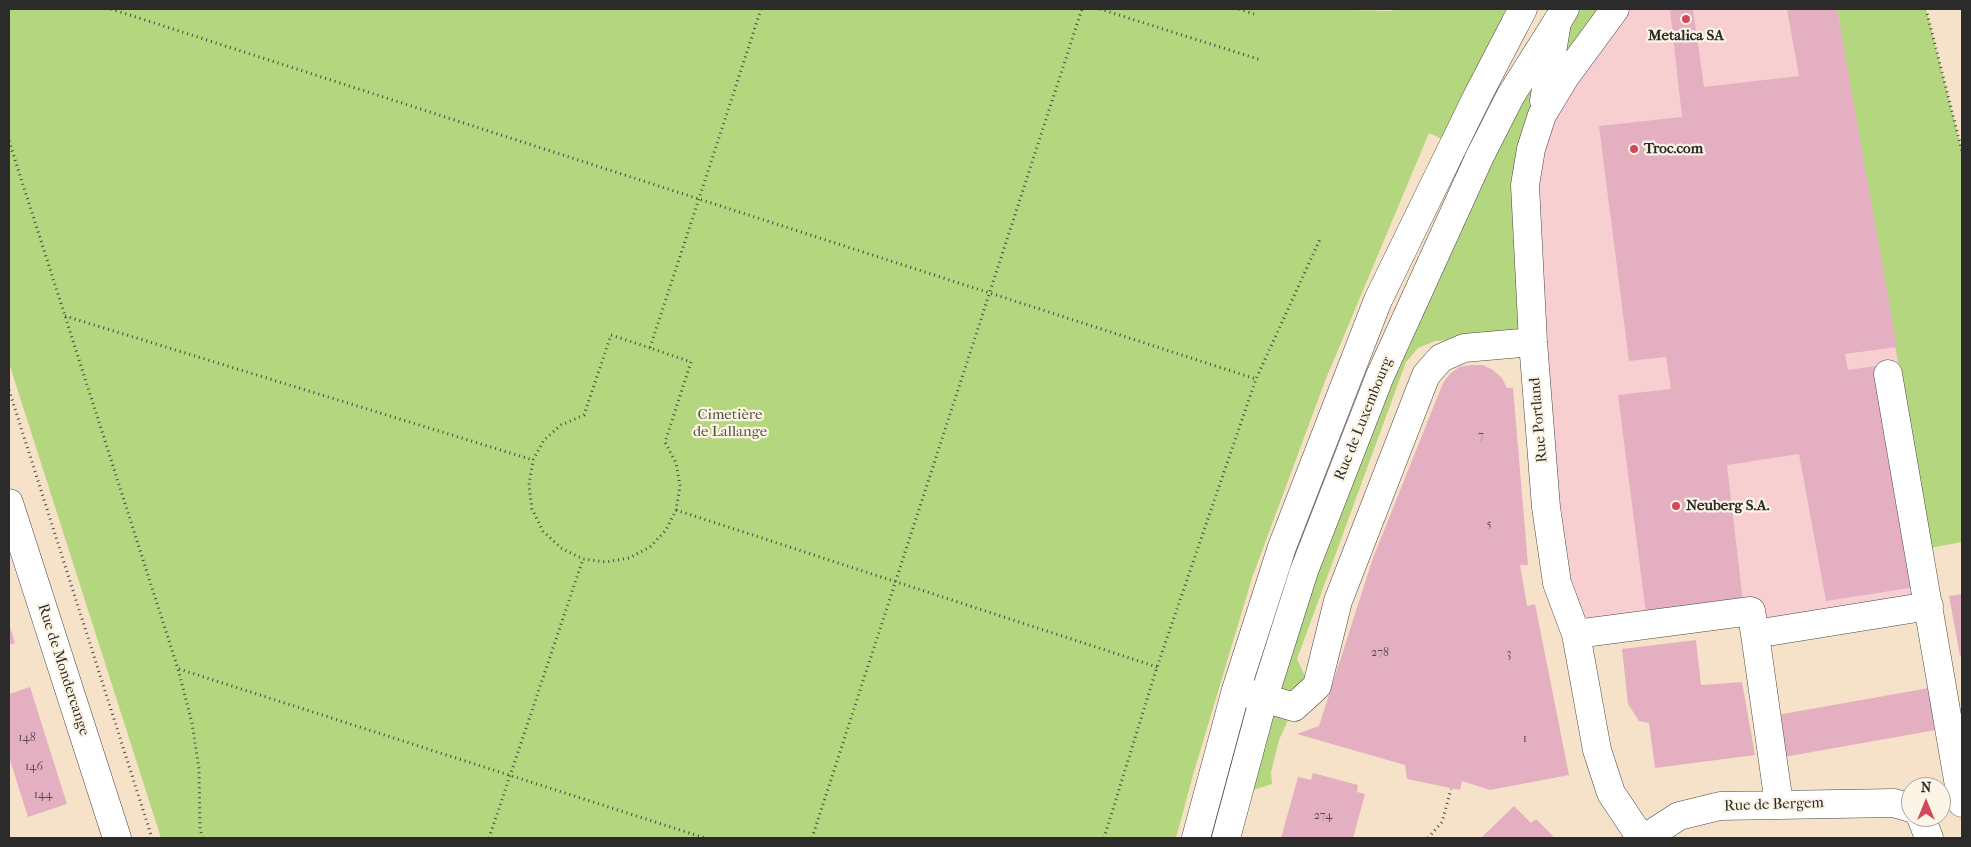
<!DOCTYPE html>
<meta charset="utf-8">
<style>
body{margin:0}
#map{position:relative;width:1971px;height:847px;overflow:hidden;background:#f6e2c8;font-family:"IM FELL French Canon",serif}
canvas{display:block}
.frame{position:absolute;inset:0;border:10px solid #2b2b2b;pointer-events:none}
.north{position:absolute;left:1901px;top:777px;width:50px;height:50px;box-sizing:border-box;background:#fcf5e5;border:1px solid #a8a49b;border-radius:50%;rotate:0deg;font-size:14px;font-weight:700;line-height:20px;text-align:center;color:#2b2b2b}
.north::after{content:'';display:block;margin:auto;width:18px;height:22px;background:#d1495b;clip-path:polygon(50% 0,100% 100%,50% 72%,0 100%)}
</style>
<div id="map">
<canvas width="1971" height="847"></canvas>
<div class="frame"></div>
<div class="north">N</div>
</div>
<script>
const ctx = document.querySelector('canvas').getContext('2d');
ctx.lineJoin = 'round';
function paint(path, color) { ctx.fillStyle = color; ctx.fill(path, 'evenodd'); }
const shape = rows => new Path2D(rows.map(r => 'M' + r).join(''));
function stroke(path, color, width, dash) { ctx.strokeStyle = color; ctx.lineWidth = width; ctx.lineCap = dash ? 'butt' : 'round'; ctx.setLineDash(dash || []); ctx.stroke(path); }
function drawText(font, color, halo, rows, align = 'center') {
  ctx.font = font + ' "IM FELL French Canon",serif'; ctx.lineWidth = 4.5; ctx.setLineDash([]); ctx.textBaseline = 'middle'; ctx.strokeStyle = halo; ctx.fillStyle = color; for (const [text, x, y, turn = 0] of rows) {
    ctx.save(); ctx.translate(x, y); ctx.rotate((+turn || 0) * Math.PI / 180); ctx.textAlign = isNaN(turn) ? turn : align; if (halo) ctx.strokeText(text, 0, 0); ctx.fillText(text, 0, 0); ctx.restore();
  }
}
paint(shape([
 [1615,9,1837,9,1940,605,1755,634,1751,611,1576,634,1557,583,1531,149]
]), '#f7cfd1');
paint(shape([
 [9,9,1312,9,1391,11,1398,9,1511,9,1442,139,1429,133,1325,381,1252,578,1193,775,1176,838,161,838,9,363],
 [1566,9,1615,9,1531,149,1533,334,1435,341,1418,348,1406,362,1297,659,1305,676,1294,707,1279,740,1271,772,1272,784,1237,795,1380,376],
 [1837,9,1926,9,1962,151,1962,542,1930,548]
]), '#b3d67e');
paint(shape([
 [1670,9,1693,9,1704,87,1799,76,1787,9,1837,9,1897,347,1845,354,1848,370,1876,366,1916,587,1826,601,1799,454,1727,465,1743,602,1646,614,1618,395,1671,389,1666,357,1629,361,1599,126,1682,117],
 [1471,365,1483,365,1493,370,1502,378,1507,388,1513,388,1528,565,1520,565,1527,606,1535,604,1569,775,1490,790,1462,781,1460,790,1407,779,1405,765,1297,734,1319,726,1373,558,1443,383,1450,374,1459,367],
 [1962,594,1962,656,1960,656,1949,596],
 [9,624,15,643,9,645],
 [1696,640,1701,685,1742,682,1755,755,1655,768,1649,723,1639,721,1628,704,1622,649],
 [30,687,67,804,28,817,9,757,9,694],
 [1929,688,1936,730,1784,757,1777,715],
 [1313,773,1358,785,1357,792,1365,794,1353,838,1281,838,1298,777,1311,780],
 [1514,806,1531,823,1536,819,1553,836,1551,838,1481,838]
]), '#e4b0c1');
const minor = shape([
 [1615,9,1565,77,1542,115,1531,149,1525,185,1533,342,1546,507,1557,583,1576,634,1597,750,1611,793,1641,838],
 [1544,101,1557,22],
 [1888,374,1962,803],
 [1576,634,1751,611,1755,634,1929,606],
 [1755,634,1779,804],
 [1240,691,1294,707,1317,686,1338,601,1426,375,1441,358,1464,348,1533,342],
 [1921,817,1929,838],
 [1645,838,1679,816,1720,806,1894,803,1911,808]
]);
const major = shape([
 [9,503,117,838],
 [1196,838,1236,690,1282,547,1378,300,1477,97,1516,22],
 [1226,838,1264,697,1304,571,1380,376,1480,156,1511,95,1557,22]
]);
const highway = shape([
 [1516,22,1523,9],
 [1557,22,1565,9]
]);
stroke(minor, '#494643', 29);
stroke(major, '#494643', 29);
stroke(highway, '#494643', 29);
stroke(shape([
 [111,9,1256,379],
 [1100,9,1261,60],
 [1239,9,1254,14],
 [1926,9,1962,151],
 [9,141,178,669,192,723,199,769,200,829,203,838],
 [65,316,533,460],
 [650,348,611,335,584,415,561,425,544,440,533,460,529,485,532,509,543,531,561,548,583,559,606,562,629,558,650,547,666,530,676,510,680,486,676,463,665,442,691,362,650,348,761,9],
 [9,390,152,838],
 [676,510,1157,667],
 [179,669,705,838],
 [489,838,583,559],
 [812,838,1082,9],
 [1104,838,1157,667,1256,379,1321,237],
 [1428,838,1442,822,1451,789]
]), '#494643', 3, [1, 4]);
stroke(minor, '#fff', 28);
stroke(major, '#fff', 28);
stroke(highway, '#fff', 28);
for (const [x, y, r, color] of [
 [1686,19,5,"#d1495b"],
 [1634,149,5,"#d1495b"],
 [1676,506,5,"#d1495b"]
]) { const dot = new Path2D(); dot.arc(x, y, r, 0, 2 * Math.PI); ctx.fillStyle = color; ctx.fill(dot); stroke(dot, '#fcf5e5', 2); }
drawText('12px', '#594c50', null, [
 ["7",1481,436],
 ["5",1489,525],
 ["278",1380,653],
 ["3",1509,654],
 ["148",27,738],
 ["1",1525,739],
 ["146",34,767],
 ["144",43,795],
 ["274",1323,816]
]);
drawText('bold 15px', '#2b2b2b', '#fcf5e5', [
 ["Metalica SA",1686,36,"center"],
 ["Troc.com",1644,149],
 ["Neuberg S.A.",1686,506]
], 'left');
drawText('15px', '#4d5640', '#fcf5e5', [
 ["Cimetière",730,415],
 ["de Lallange",730,432]
]);
drawText('15px', '#2b2b2b', '#fcf5e5', [
 ["Rue de Luxembourg",1364,419,-68],
 ["Rue Portland",1539,420,-95],
 ["Rue de Mondercange",63,670,72],
 ["Rue de Bergem",1774,805,-2]
]);
</script>
